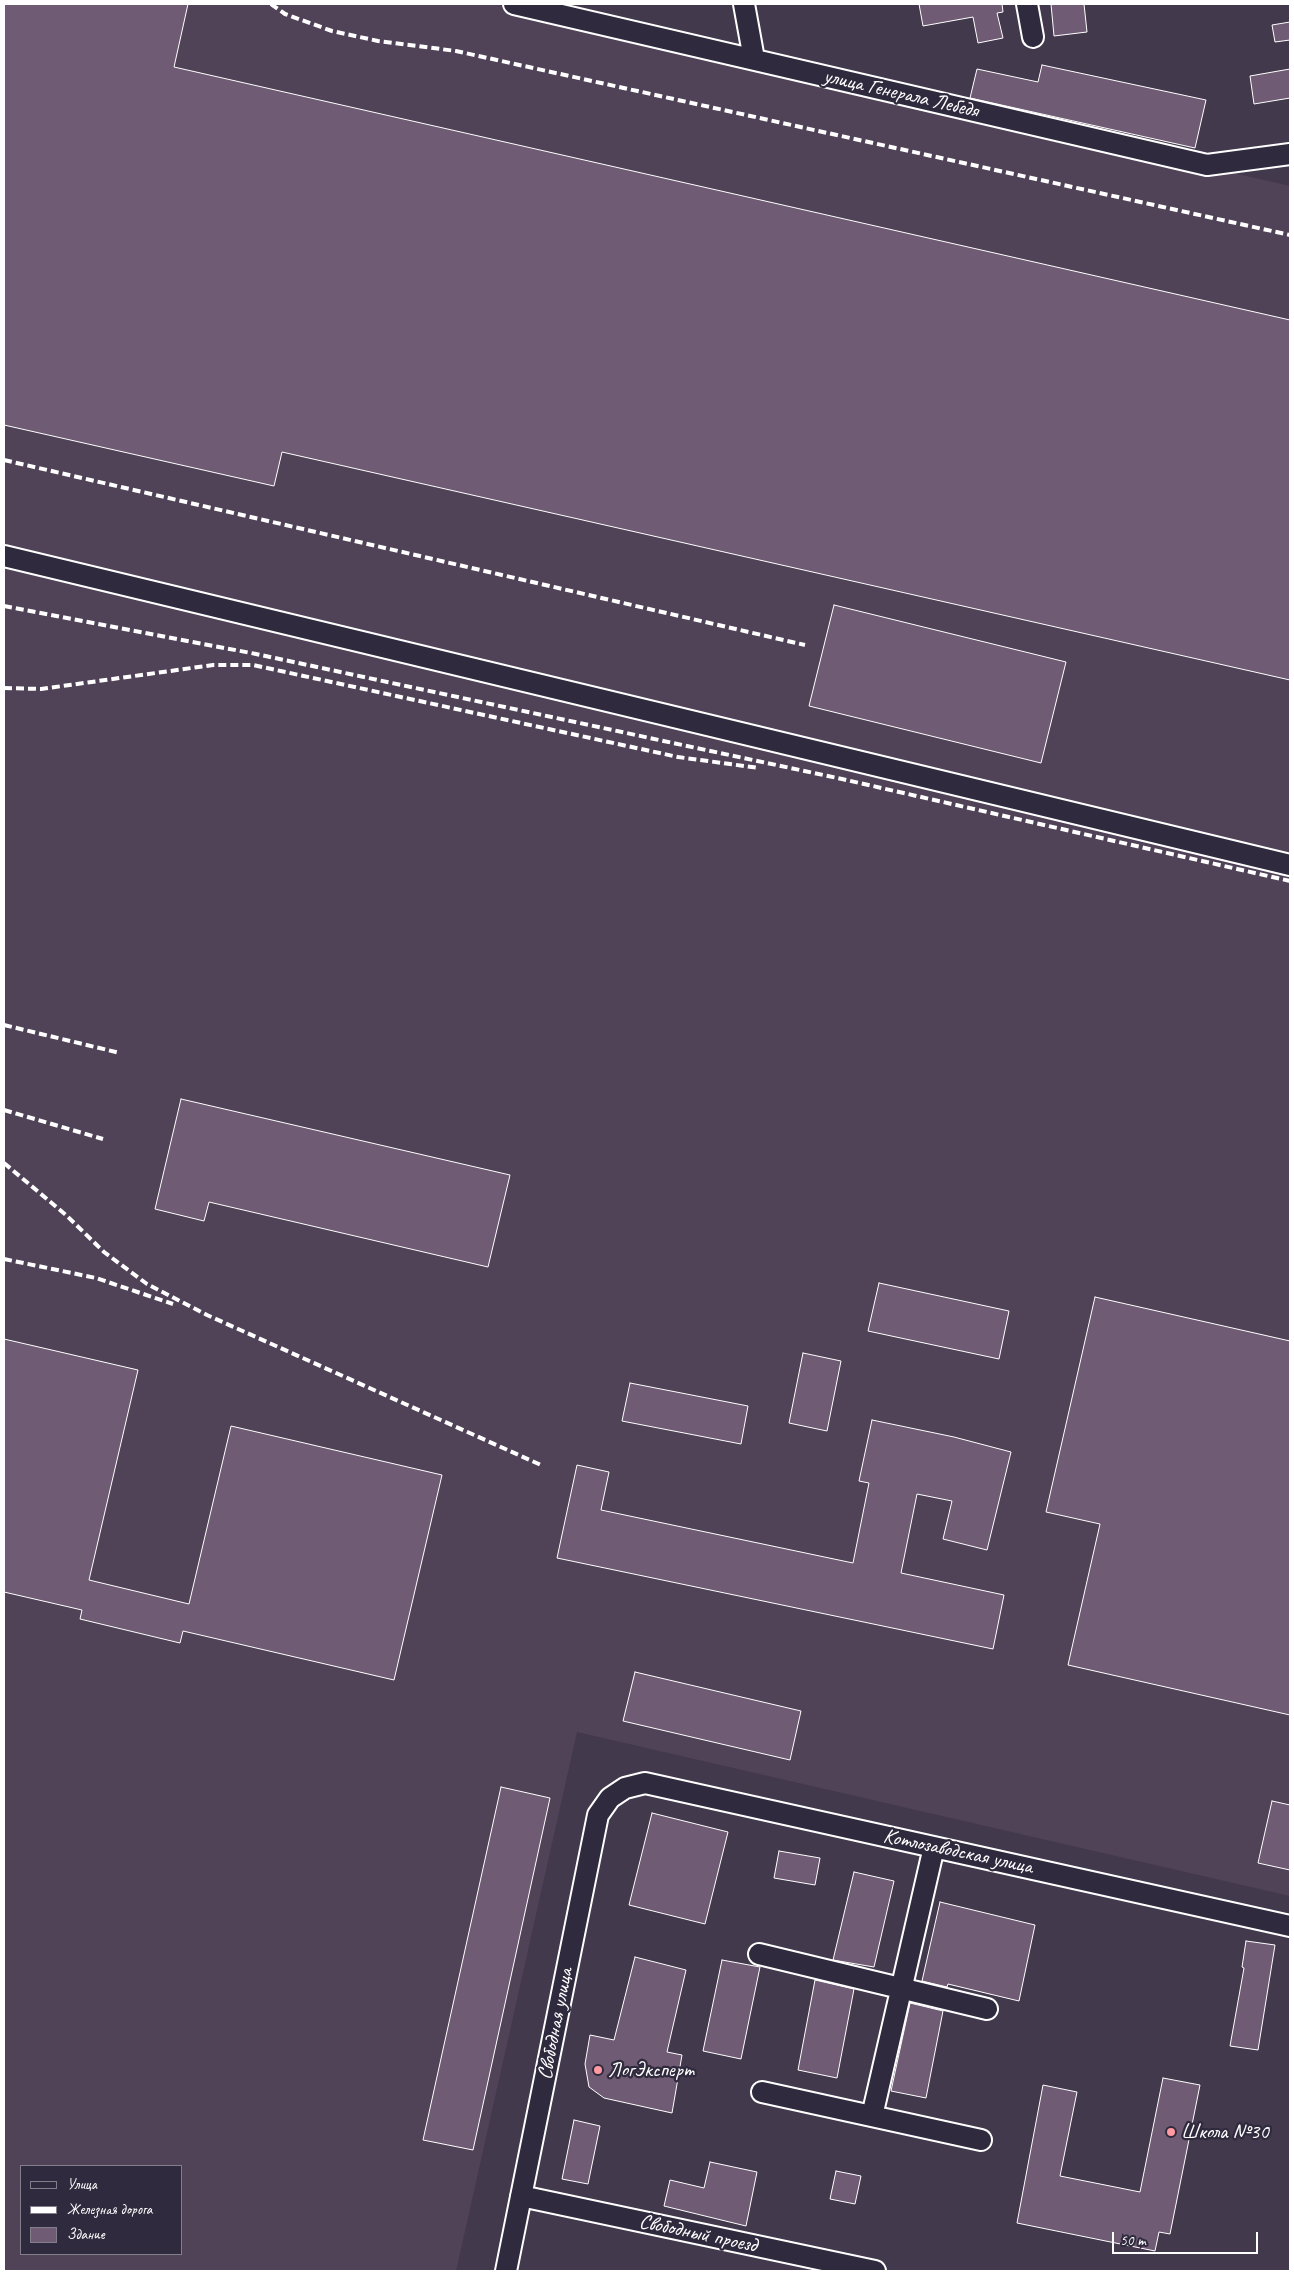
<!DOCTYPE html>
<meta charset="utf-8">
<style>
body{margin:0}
#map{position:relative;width:1294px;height:2275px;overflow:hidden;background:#42394d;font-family:Caveat,sans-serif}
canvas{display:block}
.frame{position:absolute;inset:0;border:5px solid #fff;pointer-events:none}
.legend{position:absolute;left:20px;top:2165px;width:162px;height:90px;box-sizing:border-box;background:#2f2a3d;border:1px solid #827f8b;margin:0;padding:6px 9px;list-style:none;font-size:15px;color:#fff}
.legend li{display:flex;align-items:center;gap:10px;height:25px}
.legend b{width:25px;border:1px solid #827f8b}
.scale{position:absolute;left:1112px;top:2232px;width:146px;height:22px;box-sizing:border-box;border:2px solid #fff;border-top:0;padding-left:6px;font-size:15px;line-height:18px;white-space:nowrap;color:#fff;-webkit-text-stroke:4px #2f2a3d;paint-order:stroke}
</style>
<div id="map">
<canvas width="1294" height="2275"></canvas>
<div class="frame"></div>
<ul class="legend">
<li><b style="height:6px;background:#2f2a3d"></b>Улица</li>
<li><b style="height:6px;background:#fff"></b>Железная дорога</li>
<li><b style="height:14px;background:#6f5b73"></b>Здание</li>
</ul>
<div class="scale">50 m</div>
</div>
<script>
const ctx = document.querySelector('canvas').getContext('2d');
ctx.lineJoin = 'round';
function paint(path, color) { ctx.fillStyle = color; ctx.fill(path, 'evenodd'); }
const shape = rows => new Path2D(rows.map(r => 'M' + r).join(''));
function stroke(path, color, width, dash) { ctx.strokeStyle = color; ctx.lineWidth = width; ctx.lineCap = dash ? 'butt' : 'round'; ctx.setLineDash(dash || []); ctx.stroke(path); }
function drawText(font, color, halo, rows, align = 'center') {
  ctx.font = font + ' Caveat,sans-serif'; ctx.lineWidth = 4.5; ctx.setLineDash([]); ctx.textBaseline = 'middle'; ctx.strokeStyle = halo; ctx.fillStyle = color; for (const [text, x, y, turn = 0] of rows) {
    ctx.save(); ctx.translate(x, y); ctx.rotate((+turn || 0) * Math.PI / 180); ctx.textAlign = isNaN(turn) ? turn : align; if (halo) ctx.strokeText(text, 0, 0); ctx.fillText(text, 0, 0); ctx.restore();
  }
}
paint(shape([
 [4,4,493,4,1290,186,1290,1896,577,1732,456,2271,4,2271],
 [21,2166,181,2166,181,2254,21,2254]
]), '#504358');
const building = shape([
 [4,4,188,4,174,67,1290,320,1290,680,282,452,274,486,4,425,4,4],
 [919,4,1002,4,1003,12,997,13,1003,38,978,43,973,17,923,26,919,4],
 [1051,4,1084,4,1087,32,1054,36,1051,4],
 [1290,22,1290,40,1275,42,1272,25,1290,22],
 [1042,65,1206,100,1195,148,970,98,977,69,1038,82,1042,65],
 [1290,69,1290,98,1254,104,1250,76,1290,69],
 [834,605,1066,662,1041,763,809,706,834,605],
 [181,1099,510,1175,488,1267,209,1202,204,1221,155,1209,181,1099],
 [879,1283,1009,1311,999,1359,868,1331,879,1283],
 [1095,1297,1290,1341,1290,1715,1068,1665,1100,1524,1046,1512,1095,1297],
 [4,1339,138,1370,89,1580,189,1604,231,1426,442,1475,394,1680,183,1631,180,1643,80,1619,82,1610,4,1592,4,1339],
 [803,1353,841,1361,827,1431,789,1423,803,1353],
 [630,1383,748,1406,741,1444,622,1421,630,1383],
 [872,1420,954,1437,1011,1452,987,1550,943,1539,952,1501,917,1494,901,1573,1004,1595,993,1649,557,1558,577,1465,609,1472,601,1510,853,1563,869,1483,859,1481,872,1420],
 [635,1672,801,1711,790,1760,623,1721,635,1672],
 [501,1787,550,1798,473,2150,423,2140,501,1787],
 [1272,1801,1290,1805,1290,1870,1258,1863,1272,1801],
 [652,1813,728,1832,705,1924,629,1905,652,1813],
 [779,1851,820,1858,815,1885,774,1878,779,1851],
 [854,1872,894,1881,874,1967,833,1960,854,1872],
 [940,1902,1035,1925,1019,2001,948,1984,947,1987,922,1981,940,1902],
 [1246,1941,1275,1945,1258,2050,1230,2046,1244,1968,1242,1967,1246,1941],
 [635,1957,686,1970,667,2052,682,2055,672,2113,604,2098,589,2087,585,2064,590,2035,614,2040,635,1957],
 [722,1960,760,1967,741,2059,703,2051,722,1960],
 [815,1980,854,1989,837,2078,798,2070,815,1980],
 [910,2003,943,2011,926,2098,891,2091,910,2003],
 [1163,2078,1200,2085,1170,2234,1159,2232,1155,2251,1017,2223,1043,2085,1077,2092,1060,2176,1140,2192,1163,2078],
 [574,2120,600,2126,588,2184,562,2179,574,2120],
 [710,2162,757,2172,746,2226,664,2206,670,2180,704,2188,710,2162],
 [836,2171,861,2176,855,2204,830,2199,836,2171]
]);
paint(building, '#6f5b73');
stroke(building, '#fff', 1);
const minor = shape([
 [514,4,1207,165,1290,154],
 [744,4,754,59],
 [1027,4,1033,37],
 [4,556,1290,865],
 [759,1954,987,2009],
 [762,2092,981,2140],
 [872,2116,934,1847],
 [521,2196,875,2271],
 [506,2271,598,1815,610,1798,625,1788,645,1783,1290,1926]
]);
stroke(minor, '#fff', 24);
stroke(minor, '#2f2a3d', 20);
stroke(shape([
 [271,4,285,14,332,31,378,41,456,51,1290,235],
 [4,460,805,645],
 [4,606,256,654,842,779,1290,881],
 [4,688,41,689,213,665,253,665,678,757,759,768],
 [4,1025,120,1053],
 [4,1110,103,1139],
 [4,1163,66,1215,104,1252,147,1284,207,1315,541,1465],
 [4,1259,96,1278,173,1304]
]), '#fff', 4, [8, 4]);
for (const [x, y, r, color] of [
 [598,2070,5,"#ff9aa2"],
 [1171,2132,5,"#ff9aa2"]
]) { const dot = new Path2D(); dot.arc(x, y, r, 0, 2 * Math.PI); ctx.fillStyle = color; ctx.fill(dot); stroke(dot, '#2f2a3d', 2); }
drawText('21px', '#fff', '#2f2a3d', [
 ["улица Генерала Лебедя",901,94,13],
 ["Котлозаводская улица",958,1852,12],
 ["Свободная улица",556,2024,-79],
 ["Свободный проезд",698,2234,12]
]);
drawText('21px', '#fff', '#2f2a3d', [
 ["ЛогЭксперт",608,2070],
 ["Школа №30",1181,2132]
], 'left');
</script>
